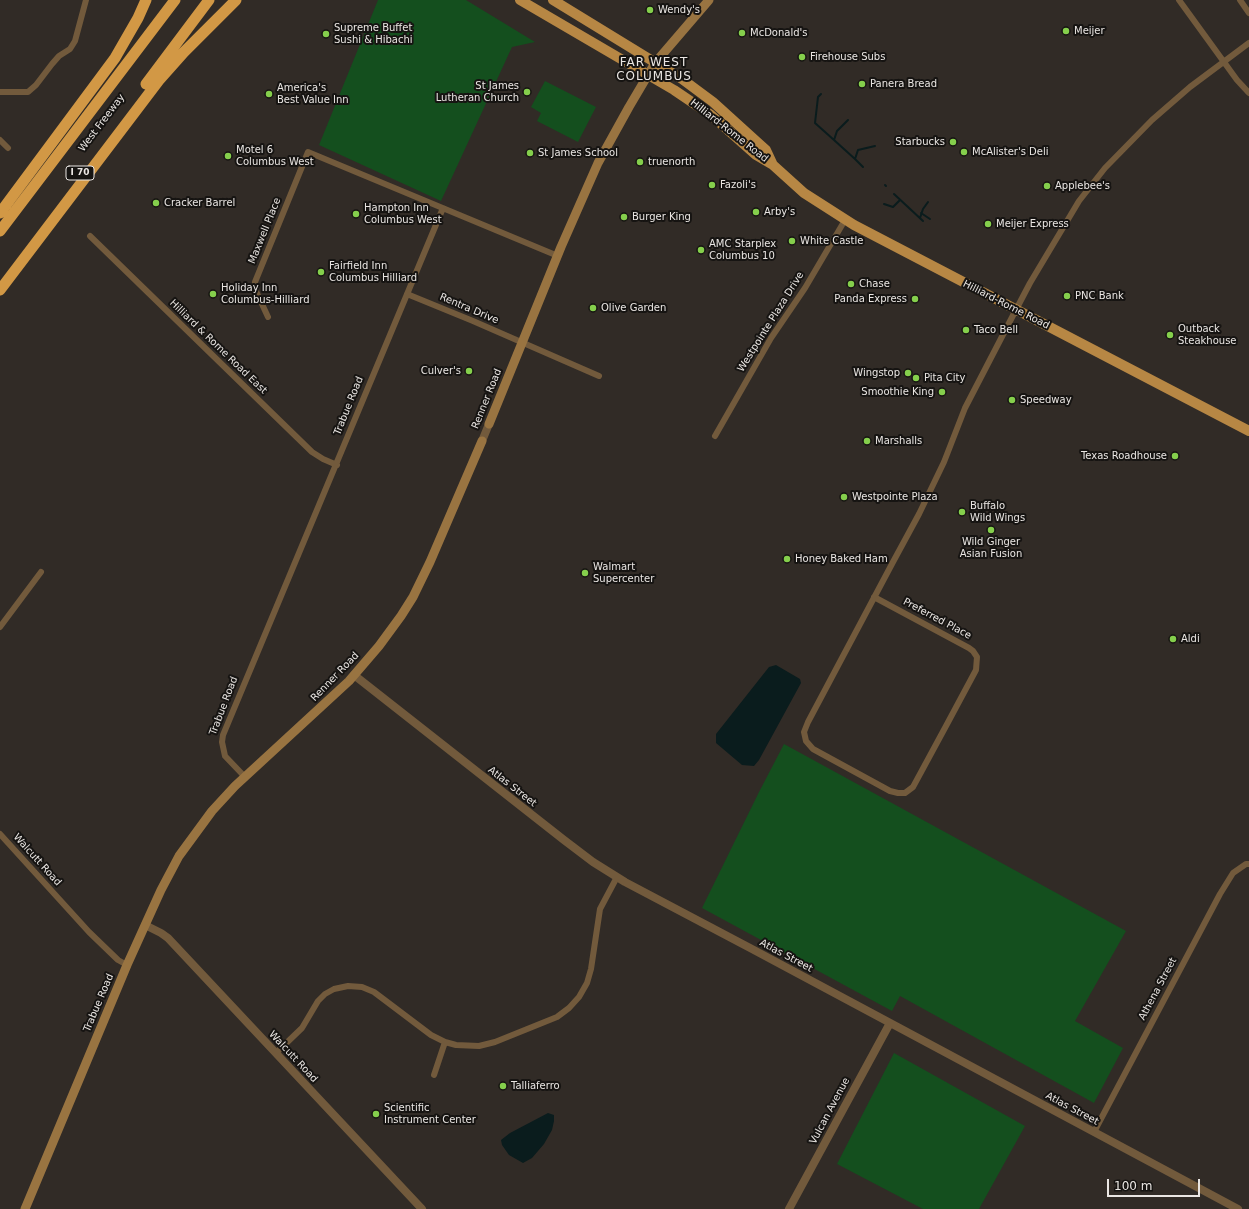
<!DOCTYPE html>
<style>
body{margin:0}
#map{position:relative;width:1249px;height:1209px;overflow:hidden;background:#312b26;font-family:"DejaVu Sans",sans-serif}
canvas{display:block}
.scale{position:absolute;left:1107px;top:1179px;width:93px;height:18px;box-sizing:border-box;border:2px solid #eae6e3;border-top:0;padding-left:5px;font-size:12px;line-height:14px;white-space:nowrap;color:#eae6e3;-webkit-text-stroke:3px #161412;paint-order:stroke}
</style>
<div id="map">
<canvas width="1249" height="1209"></canvas>
<div class="scale">100 m</div>
</div>
<script>
const ctx = document.querySelector('canvas').getContext('2d');
ctx.lineJoin = 'round';
function paint(path, color) { ctx.fillStyle = color; ctx.fill(path, 'evenodd'); }
const shape = rows => new Path2D(rows.map(r => 'M' + r).join(''));
function stroke(path, color, width, dash) { ctx.strokeStyle = color; ctx.lineWidth = width; ctx.lineCap = dash ? 'butt' : 'round'; ctx.setLineDash(dash || []); ctx.stroke(path); }
function drawText(font, color, halo, rows, align = 'center') {
  ctx.font = font + ' "DejaVu Sans",sans-serif'; ctx.lineWidth = 4; ctx.setLineDash([]); ctx.textBaseline = 'middle'; ctx.strokeStyle = halo; ctx.fillStyle = color; for (const [text, x, y, turn = 0] of rows) {
    ctx.save(); ctx.translate(x, y); ctx.rotate((+turn || 0) * Math.PI / 180); ctx.textAlign = isNaN(turn) ? turn : align; if (halo) ctx.strokeText(text, 0, 0); ctx.fillText(text, 0, 0); ctx.restore();
  }
}
paint(shape([
 [378,0,466,0,535,42,512,47,441,201,319,145],
 [545,81,596,107,578,142,537,121,541,113,531,107],
 [784,744,1126,931,1075,1021,1123,1048,1094,1103,900,996,892,1011,702,908,759,792],
 [894,1053,1025,1126,979,1209,923,1209,837,1164]
]), '#144f1e');
paint(shape([
 [776,665,800,679,801,683,759,760,754,766,742,765,716,743,716,734,769,667],
 [548,1113,554,1115,554,1121,552,1130,544,1144,532,1158,523,1163,509,1155,502,1145,501,1140,510,1133]
]), '#0a1c1d');
stroke(shape([
 [821,94,818,97,815,123,834,140],
 [848,120,837,131,834,140,855,159],
 [863,167,855,159,858,150,875,146],
 [885,185,886,186],
 [894,194,923,221],
 [884,204,893,207,900,200],
 [921,213,930,219],
 [920,218,923,209,928,202]
]), '#0a1c1d', 2);
stroke(shape([
 [1179,0,1237,80,1249,93],
 [1240,0,1249,13],
 [0,92,28,92,36,85,52,64,59,56,70,49,75,41,86,0],
 [0,140,8,148],
 [90,236,312,452,323,459,337,465],
 [407,294,473,321,599,376],
 [268,317,255,289,255,282,308,152,558,256],
 [715,436,771,338,805,288,845,220],
 [874,597,969,648,973,651,977,657,976,670,946,726,913,787,905,793,898,793,890,791,813,749,806,741,804,732,808,722,893,562,919,514,944,462,965,408,1008,325,1030,283,1079,201,1105,168,1152,120,1190,87,1249,43],
 [0,627,41,572],
 [245,777,225,756,222,742,223,735,443,208],
 [0,834,89,932,118,960,127,965],
 [276,1053,302,1028,318,1001,325,994,334,989,348,986,362,987,374,992,431,1035,445,1042,456,1045,479,1046,495,1042,557,1017,569,1008,579,997,587,983,591,969,600,909,617,877],
 [434,1075,445,1042],
 [1094,1132,1220,894,1233,873,1246,864,1249,864]
]), '#725a3c', 6);
stroke(shape([
 [482,441,489,424],
 [354,675,564,840,593,862,625,882,752,949,1238,1209],
 [145,925,161,933,168,938,422,1209],
 [789,1209,890,1023]
]), '#725a3c', 8);
stroke(shape([
 [489,424,561,247,598,163,629,107,655,63,709,0],
 [25,1209,127,965,161,890,179,856,212,811,235,786,349,681,379,646,401,616,413,597,430,562,482,441]
]), '#997441', 9);
stroke(shape([
 [520,0,674,90,711,115,756,155,773,165,804,193,854,225,1249,431],
 [553,0,682,79,713,102,756,141,766,150,773,165]
]), '#b78744', 10);
stroke(shape([
 [146,84,209,0],
 [0,213,115,58,138,18,146,0],
 [0,231,175,0],
 [0,290,160,79,184,52,236,0]
]), '#d29845', 11);
for (const [x, y, r, color] of [
 [650,10,4,"#85cf4c"],
 [1066,31,4,"#85cf4c"],
 [742,33,4,"#85cf4c"],
 [326,34,4,"#85cf4c"],
 [802,57,4,"#85cf4c"],
 [862,84,4,"#85cf4c"],
 [527,92,4,"#85cf4c"],
 [269,94,4,"#85cf4c"],
 [953,142,4,"#85cf4c"],
 [964,152,4,"#85cf4c"],
 [530,153,4,"#85cf4c"],
 [228,156,4,"#85cf4c"],
 [640,162,4,"#85cf4c"],
 [712,185,4,"#85cf4c"],
 [1047,186,4,"#85cf4c"],
 [156,203,4,"#85cf4c"],
 [756,212,4,"#85cf4c"],
 [356,214,4,"#85cf4c"],
 [624,217,4,"#85cf4c"],
 [988,224,4,"#85cf4c"],
 [792,241,4,"#85cf4c"],
 [701,250,4,"#85cf4c"],
 [321,272,4,"#85cf4c"],
 [851,284,4,"#85cf4c"],
 [213,294,4,"#85cf4c"],
 [1067,296,4,"#85cf4c"],
 [915,299,4,"#85cf4c"],
 [593,308,4,"#85cf4c"],
 [966,330,4,"#85cf4c"],
 [1170,335,4,"#85cf4c"],
 [469,371,4,"#85cf4c"],
 [908,373,4,"#85cf4c"],
 [916,378,4,"#85cf4c"],
 [942,392,4,"#85cf4c"],
 [1012,400,4,"#85cf4c"],
 [867,441,4,"#85cf4c"],
 [1175,456,4,"#85cf4c"],
 [844,497,4,"#85cf4c"],
 [962,512,4,"#85cf4c"],
 [991,530,4,"#85cf4c"],
 [787,559,4,"#85cf4c"],
 [585,573,4,"#85cf4c"],
 [1173,639,4,"#85cf4c"],
 [503,1086,4,"#85cf4c"],
 [376,1114,4,"#85cf4c"]
]) { const dot = new Path2D(); dot.arc(x, y, r, 0, 2 * Math.PI); ctx.fillStyle = color; ctx.fill(dot); stroke(dot, '#161412', 1.5); }
for (const [x, y, w] of [
 [80,173,28]
]) { const box = new Path2D(); box.roundRect(x - w / 2, y - 7, w, 14, 3); ctx.fillStyle = '#161412'; ctx.fill(box); stroke(box, '#eae6e3', 1); }
drawText('bold 9px', '#eae6e3', null, [
 ["I 70",80,173]
]);
drawText('10px', '#eae6e3', '#161412', [
 ["Wendy's",658,10],
 ["Supreme Buffet",334,28],
 ["Sushi & Hibachi",334,40],
 ["Meijer",1074,31],
 ["McDonald's",750,33],
 ["Firehouse Subs",810,57],
 ["Panera Bread",870,84],
 ["St James",519,86,"right"],
 ["Lutheran Church",519,98,"right"],
 ["America's",277,88],
 ["Best Value Inn",277,100],
 ["Starbucks",945,142,"right"],
 ["Motel 6",236,150],
 ["Columbus West",236,162],
 ["McAlister's Deli",972,152],
 ["St James School",538,153],
 ["truenorth",648,162],
 ["Fazoli's",720,185],
 ["Applebee's",1055,186],
 ["Cracker Barrel",164,203],
 ["Hampton Inn",364,208],
 ["Columbus West",364,220],
 ["Arby's",764,212],
 ["Burger King",632,217],
 ["Meijer Express",996,224],
 ["White Castle",800,241],
 ["AMC Starplex",709,244],
 ["Columbus 10",709,256],
 ["Fairfield Inn",329,266],
 ["Columbus Hilliard",329,278],
 ["Chase",859,284],
 ["Holiday Inn",221,288],
 ["Columbus-Hilliard",221,300],
 ["PNC Bank",1075,296],
 ["Panda Express",907,299,"right"],
 ["Olive Garden",601,308],
 ["Outback",1178,329],
 ["Steakhouse",1178,341],
 ["Taco Bell",974,330],
 ["Culver's",461,371,"right"],
 ["Wingstop",900,373,"right"],
 ["Pita City",924,378],
 ["Smoothie King",934,392,"right"],
 ["Speedway",1020,400],
 ["Marshalls",875,441],
 ["Texas Roadhouse",1167,456,"right"],
 ["Westpointe Plaza",852,497],
 ["Buffalo",970,506],
 ["Wild Wings",970,518],
 ["Wild Ginger",991,542,"center"],
 ["Asian Fusion",991,554,"center"],
 ["Honey Baked Ham",795,559],
 ["Walmart",593,567],
 ["Supercenter",593,579],
 ["Aldi",1181,639],
 ["Talliaferro",511,1086],
 ["Scientific",384,1108],
 ["Instrument Center",384,1120]
], 'left');
drawText('10px', '#eae6e3', '#161412', [
 ["West Freeway",102,123,-53],
 ["Hilliard-Rome Road",729,131,38],
 ["Maxwell Place",265,231,-68],
 ["Hilliard-Rome Road",1006,305,27],
 ["Rentra Drive",469,309,23],
 ["Westpointe Plaza Drive",771,322,-58],
 ["Hilliard & Rome Road East",218,347,44],
 ["Renner Road",487,399,-68],
 ["Trabue Road",349,406,-68],
 ["Preferred Place",937,619,28],
 ["Renner Road",335,677,-46],
 ["Trabue Road",224,706,-69],
 ["Atlas Street",512,787,38],
 ["Walcutt Road",37,860,48],
 ["Atlas Street",786,956,28],
 ["Athena Street",1158,989,-62],
 ["Trabue Road",99,1003,-67],
 ["Walcutt Road",293,1057,47],
 ["Atlas Street",1072,1109,28],
 ["Vulcan Avenue",830,1111,-62]
]);
ctx.letterSpacing = '1px';
drawText('12px', '#eae6e3', '#161412', [
 ["FAR WEST",654,63],
 ["COLUMBUS",654,77]
]);
ctx.letterSpacing = '0px';
</script>
